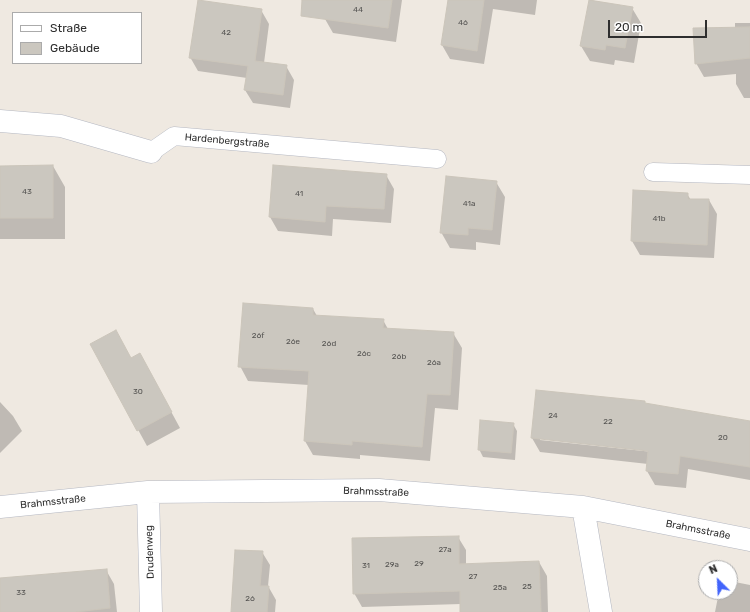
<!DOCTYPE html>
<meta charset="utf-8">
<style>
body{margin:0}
#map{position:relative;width:750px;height:612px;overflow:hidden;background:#efe9e1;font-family:Rubik,sans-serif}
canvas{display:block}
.legend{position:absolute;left:12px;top:12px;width:130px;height:52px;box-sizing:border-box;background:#fff;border:1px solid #ababab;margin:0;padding:5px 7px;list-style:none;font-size:12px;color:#2e2e2e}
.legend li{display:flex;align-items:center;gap:8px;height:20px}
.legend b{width:20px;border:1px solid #ababab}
.north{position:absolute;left:698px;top:560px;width:40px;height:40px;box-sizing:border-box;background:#fff;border:1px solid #ababab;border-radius:50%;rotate:336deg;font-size:11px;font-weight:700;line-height:16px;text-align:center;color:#2e2e2e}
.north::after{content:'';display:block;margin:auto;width:14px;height:18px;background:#4264fb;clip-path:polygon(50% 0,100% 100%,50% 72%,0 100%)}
.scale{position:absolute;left:608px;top:20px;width:99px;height:18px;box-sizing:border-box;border:2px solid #2e2e2e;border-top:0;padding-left:5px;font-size:12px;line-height:14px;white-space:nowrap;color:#2e2e2e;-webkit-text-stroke:3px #fff;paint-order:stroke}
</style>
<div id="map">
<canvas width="750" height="612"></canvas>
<ul class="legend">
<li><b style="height:5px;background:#fff"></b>Straße</li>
<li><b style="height:11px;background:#cbc7bf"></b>Gebäude</li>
</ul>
<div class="north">N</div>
<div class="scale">20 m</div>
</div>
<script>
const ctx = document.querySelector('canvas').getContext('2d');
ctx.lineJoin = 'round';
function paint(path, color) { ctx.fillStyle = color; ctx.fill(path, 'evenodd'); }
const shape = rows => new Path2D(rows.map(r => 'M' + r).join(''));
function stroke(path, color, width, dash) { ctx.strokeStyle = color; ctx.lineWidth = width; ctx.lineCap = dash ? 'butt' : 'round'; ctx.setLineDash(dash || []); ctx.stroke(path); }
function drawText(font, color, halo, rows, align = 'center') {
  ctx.font = font + ' Rubik,sans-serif'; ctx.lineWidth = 4; ctx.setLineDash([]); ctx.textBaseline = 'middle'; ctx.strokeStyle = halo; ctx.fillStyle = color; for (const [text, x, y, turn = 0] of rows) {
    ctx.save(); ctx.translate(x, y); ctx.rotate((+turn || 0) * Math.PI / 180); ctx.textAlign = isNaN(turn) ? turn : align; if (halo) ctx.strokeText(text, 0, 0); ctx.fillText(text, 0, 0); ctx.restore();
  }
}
paint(shape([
 [328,0,402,0,396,42,333,33,325,19],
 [449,0,537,0,535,15,493,9,484,64,450,59,442,45],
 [590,0,632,8,641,23,634,63,615,60,614,65,590,61,581,46],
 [261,10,269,24,264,63,286,66,294,80,290,108,253,103,245,90,247,78,198,71,190,57],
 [735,23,750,23,750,98,744,98,736,84,736,74,704,77,696,63,735,28],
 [53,166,65,187,65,239,0,239,0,167],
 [274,166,386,175,394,189,391,223,333,219,332,236,278,231,270,217],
 [496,182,505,197,500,245,476,242,476,250,450,248,441,232],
 [634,191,687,194,691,200,709,200,717,214,714,258,640,255,632,241],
 [313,309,317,316,383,320,388,329,453,333,462,348,458,410,435,408,430,461,360,455,360,459,313,455,305,441,309,385,248,381,240,366],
 [91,344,131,359,148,369,180,428,147,446],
 [0,402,13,416,22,431,0,453],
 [645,404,750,422,750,480,688,469,686,488,655,485,647,471,648,464,540,452,532,438],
 [540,438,653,450,653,452,540,440],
 [513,424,517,431,515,460,483,457,479,449],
 [458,537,466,550,466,565,539,562,547,576,548,612,462,612,461,604,362,607,354,593],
 [262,552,270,565,268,586,276,600,275,612,232,612],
 [106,570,114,584,117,612,0,612,0,579],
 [730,581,750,585,750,612,715,612,719,592,730,592]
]), '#0003');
const building = shape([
 [198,0,262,9,255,61,287,65,283,95,244,90,248,66,189,58,198,0],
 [302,0,392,0,388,28,301,16,302,0],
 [448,0,484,0,477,51,441,45,448,0],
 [589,0,633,7,625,48,606,45,605,50,580,46,589,0],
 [750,27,750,58,695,64,693,28,750,27],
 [53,165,53,218,0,218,0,166,53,165],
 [273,165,387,174,384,209,326,206,325,222,269,217,273,165],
 [446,176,497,181,492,230,468,228,468,235,440,233,446,176],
 [633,190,688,193,688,199,709,199,707,245,631,241,633,190],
 [243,303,313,308,313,315,384,319,383,328,454,332,450,395,427,394,422,447,352,441,352,445,304,441,309,371,238,367,243,303],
 [116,330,131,358,140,353,172,412,137,431,90,344,116,330],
 [536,390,645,401,645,403,750,421,750,467,680,456,678,474,646,471,648,451,531,438,536,390],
 [480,420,514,423,511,453,478,450,480,420],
 [459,536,459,564,539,561,541,612,460,612,460,591,353,594,352,538,459,536],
 [235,550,263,551,260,586,269,586,267,612,231,612,235,550],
 [107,569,110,608,75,612,0,612,0,578,107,569]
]);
paint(building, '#cbc7bf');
stroke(building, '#cbc5ba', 1);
const lane = shape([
 [151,152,174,136,437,159],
 [653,172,750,175]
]);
const street = shape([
 [0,121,61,126,151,152],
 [148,492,151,612],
 [0,507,148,492,379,490,583,507,750,540],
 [583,507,601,612]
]);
stroke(lane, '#b4b7c1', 19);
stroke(street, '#b4b7c1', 23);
stroke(lane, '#fff', 18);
stroke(street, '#fff', 22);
drawText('8px', '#555452', null, [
 ["44",358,10],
 ["46",463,23],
 ["42",226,33],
 ["43",27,192],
 ["41",299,194],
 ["41a",469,204],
 ["41b",659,219],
 ["26f",258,336],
 ["26e",293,342],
 ["26d",329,344],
 ["26c",364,354],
 ["26b",399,357],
 ["26a",434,363],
 ["30",138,392],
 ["24",553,416],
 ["22",608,422],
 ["20",723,438],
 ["27a",445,550],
 ["29",419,564],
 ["29a",392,565],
 ["31",366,566],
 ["27",473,577],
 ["25",527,587],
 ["25a",500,588],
 ["33",21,593],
 ["26",250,599]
]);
drawText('10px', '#2e2e2e', '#fff', [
 ["Hardenbergstraße",227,141,5],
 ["Brahmsstraße",376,492,2],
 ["Brahmsstraße",53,502,-6],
 ["Brahmsstraße",698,530,11],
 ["Drudenweg",150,552,-92]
]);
</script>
